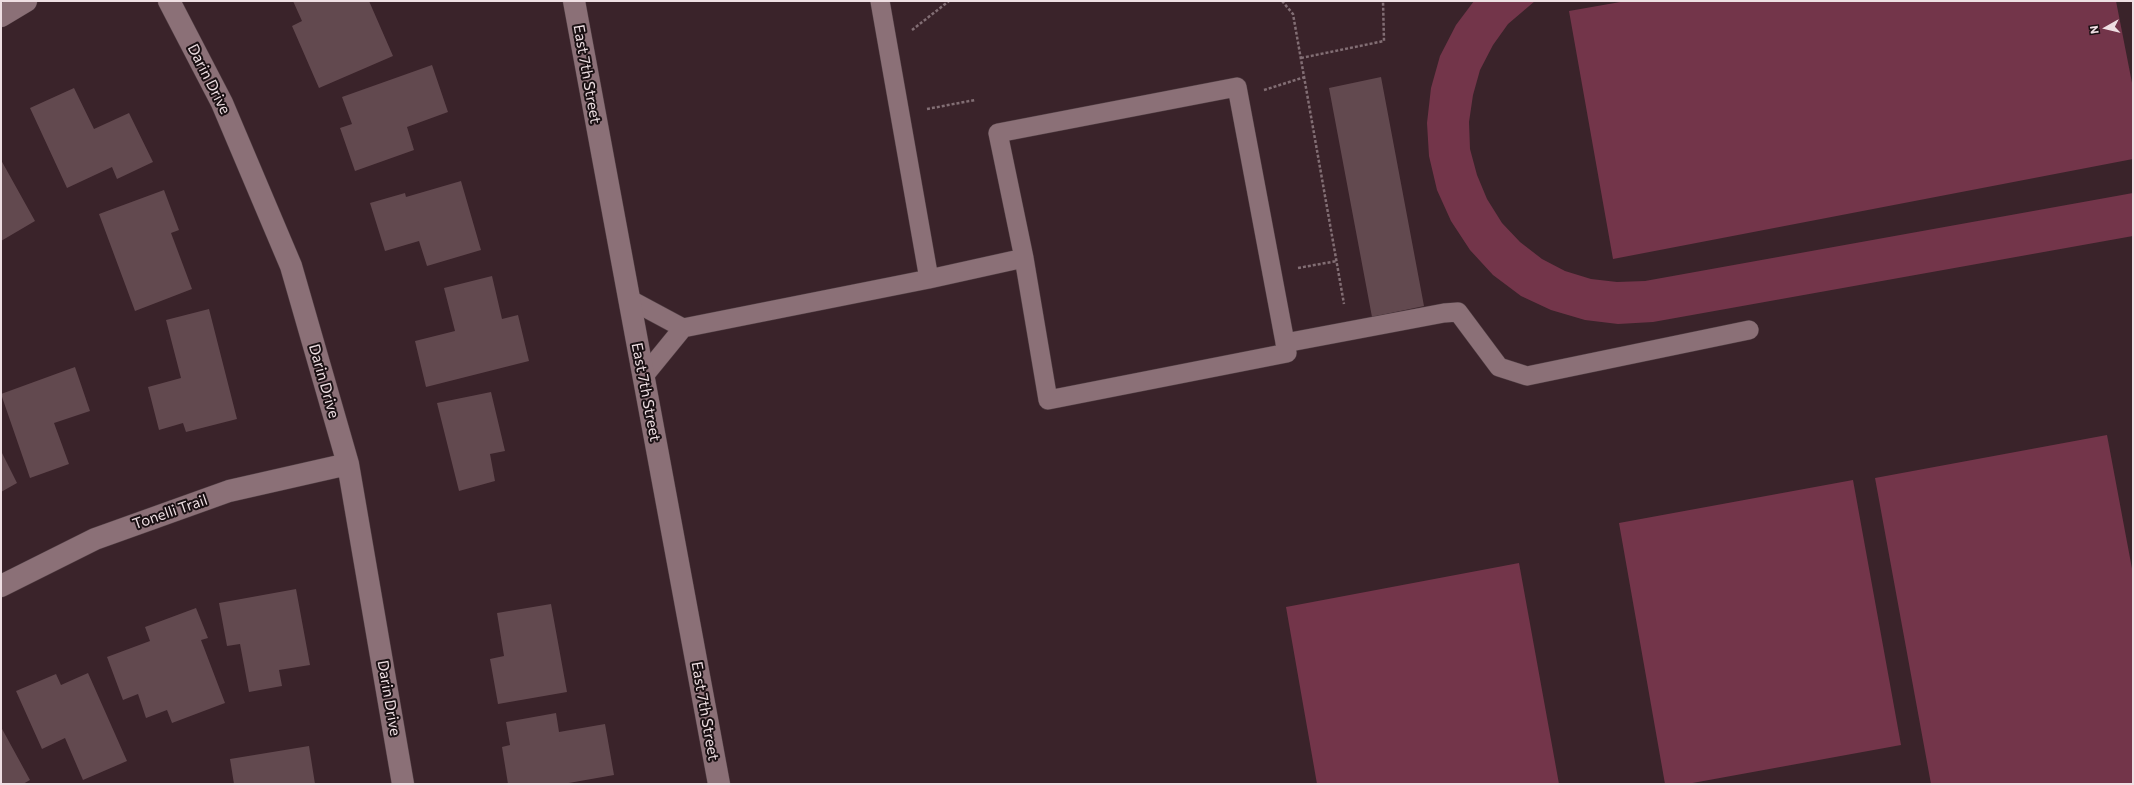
<!DOCTYPE html>
<style>
body{margin:0}
#map{position:relative;width:2134px;height:785px;overflow:hidden;background:#3a232a;font-family:Commissioner,sans-serif}
canvas{display:block}
.frame{position:absolute;inset:0;border:2px solid #eedfe3;pointer-events:none}
.north{position:absolute;left:2086px;top:8px;width:40px;height:40px;-webkit-text-stroke:3px #1a1013;paint-order:stroke;rotate:262deg;font-size:11px;font-weight:700;line-height:16px;text-align:center;color:#eedfe3}
.north::after{content:'';display:block;margin:auto;width:14px;height:18px;background:#eedfe3;clip-path:polygon(50% 0,100% 100%,50% 72%,0 100%)}
</style>
<div id="map">
<canvas width="2134" height="785"></canvas>
<div class="frame"></div>
<div class="north">N</div>
</div>
<script>
const ctx = document.querySelector('canvas').getContext('2d');
ctx.lineJoin = 'round';
function paint(path, color) { ctx.fillStyle = color; ctx.fill(path, 'evenodd'); }
const shape = rows => new Path2D(rows.map(r => 'M' + r).join(''));
function stroke(path, color, width, dash) { ctx.strokeStyle = color; ctx.lineWidth = width; ctx.lineCap = dash ? 'butt' : 'round'; ctx.setLineDash(dash || []); ctx.stroke(path); }
function drawText(font, color, halo, rows, align = 'center') {
  ctx.font = font + ' Commissioner,sans-serif'; ctx.lineWidth = 4; ctx.setLineDash([]); ctx.textBaseline = 'middle'; ctx.strokeStyle = halo; ctx.fillStyle = color; for (const [text, x, y, turn = 0] of rows) {
    ctx.save(); ctx.translate(x, y); ctx.rotate((+turn || 0) * Math.PI / 180); ctx.textAlign = isNaN(turn) ? turn : align; if (halo) ctx.strokeText(text, 0, 0); ctx.fillText(text, 0, 0); ctx.restore();
  }
}
paint(shape([
 [1474,1,1535,1,1508,24,1493,45,1480,70,1473,95,1469,122,1470,149,1477,175,1487,199,1502,223,1520,242,1542,259,1565,271,1591,279,1617,282,1645,281,2133,193,2133,236,1653,322,1618,324,1585,320,1551,310,1521,296,1493,275,1470,250,1451,221,1437,190,1429,156,1427,123,1431,88,1440,56,1456,25],
 [1626,1,2116,1,2133,88,2133,159,1613,259,1569,11],
 [2107,435,2133,574,2133,784,1931,784,1875,478],
 [1853,480,1901,745,1687,784,1665,784,1619,523],
 [1519,563,1559,784,1317,784,1286,607]
]), '#73354a');
paint(shape([
 [293,1,369,1,393,56,319,88,292,26,302,21],
 [432,65,448,112,407,127,414,150,355,171,340,128,352,124,342,97],
 [1381,77,1424,306,1372,317,1329,88],
 [74,88,94,129,129,113,153,162,117,179,112,167,67,188,30,108],
 [1,160,35,221,1,241],
 [461,181,481,250,427,266,419,241,385,251,370,203,405,193,406,197],
 [164,190,179,230,171,233,192,289,135,311,99,214],
 [492,276,502,319,518,315,529,361,426,387,415,341,455,331,444,288],
 [209,309,237,419,186,432,183,423,159,430,148,387,181,378,166,320],
 [75,367,90,411,54,423,69,464,30,478,1,394],
 [491,392,505,451,490,454,495,481,459,491,437,403],
 [1,451,17,483,1,492],
 [296,589,310,665,279,670,282,686,249,692,240,644,227,646,219,603],
 [551,604,567,692,498,704,490,659,504,656,497,613],
 [196,608,208,638,201,640,225,703,172,723,167,710,146,718,138,694,123,700,107,657,150,641,145,627],
 [88,673,127,761,83,780,65,738,42,749,16,691,56,674,61,685],
 [556,713,559,732,605,724,614,775,563,784,508,784,502,747,510,745,506,722],
 [1,727,30,780,23,784,1,784],
 [309,746,315,784,234,784,230,759]
]), '#62494f');
const service = shape([
 [929,279,1024,258,1048,400,1287,353,1237,87,998,133,1024,258],
 [629,299,683,328],
 [1285,343,1444,313,1458,312,1499,367,1527,376,1749,330],
 [643,377,683,328,929,279,880,1]
]);
const minor = shape([
 [169,1,222,103,291,266,348,464,403,784],
 [1,16,26,1],
 [1,586,95,539,229,491,348,464]
]);
const tertiary = shape([
 [574,1,719,784]
]);
stroke(service, '#513f44', 20);
stroke(minor, '#513f44', 23);
stroke(tertiary, '#513f44', 23);
stroke(shape([
 [1282,1,1293,14,1344,304],
 [912,30,949,1],
 [1301,58,1384,41,1383,1],
 [1264,90,1305,77],
 [927,109,975,100],
 [1298,268,1337,261]
]), '#826e74', 2.5, [3, 2]);
stroke(service, '#8b7077', 19);
stroke(minor, '#8b7077', 22);
stroke(tertiary, '#8b7077', 22);
drawText('15px', '#eedfe3', '#1a1013', [
 ["East 7th Street",587,74,80],
 ["Darin Drive",209,79,63],
 ["Darin Drive",324,381,74],
 ["East 7th Street",646,392,79],
 ["Tonelli Trail",170,512,-19],
 ["Darin Drive",389,698,80],
 ["East 7th Street",705,711,80]
]);
</script>
